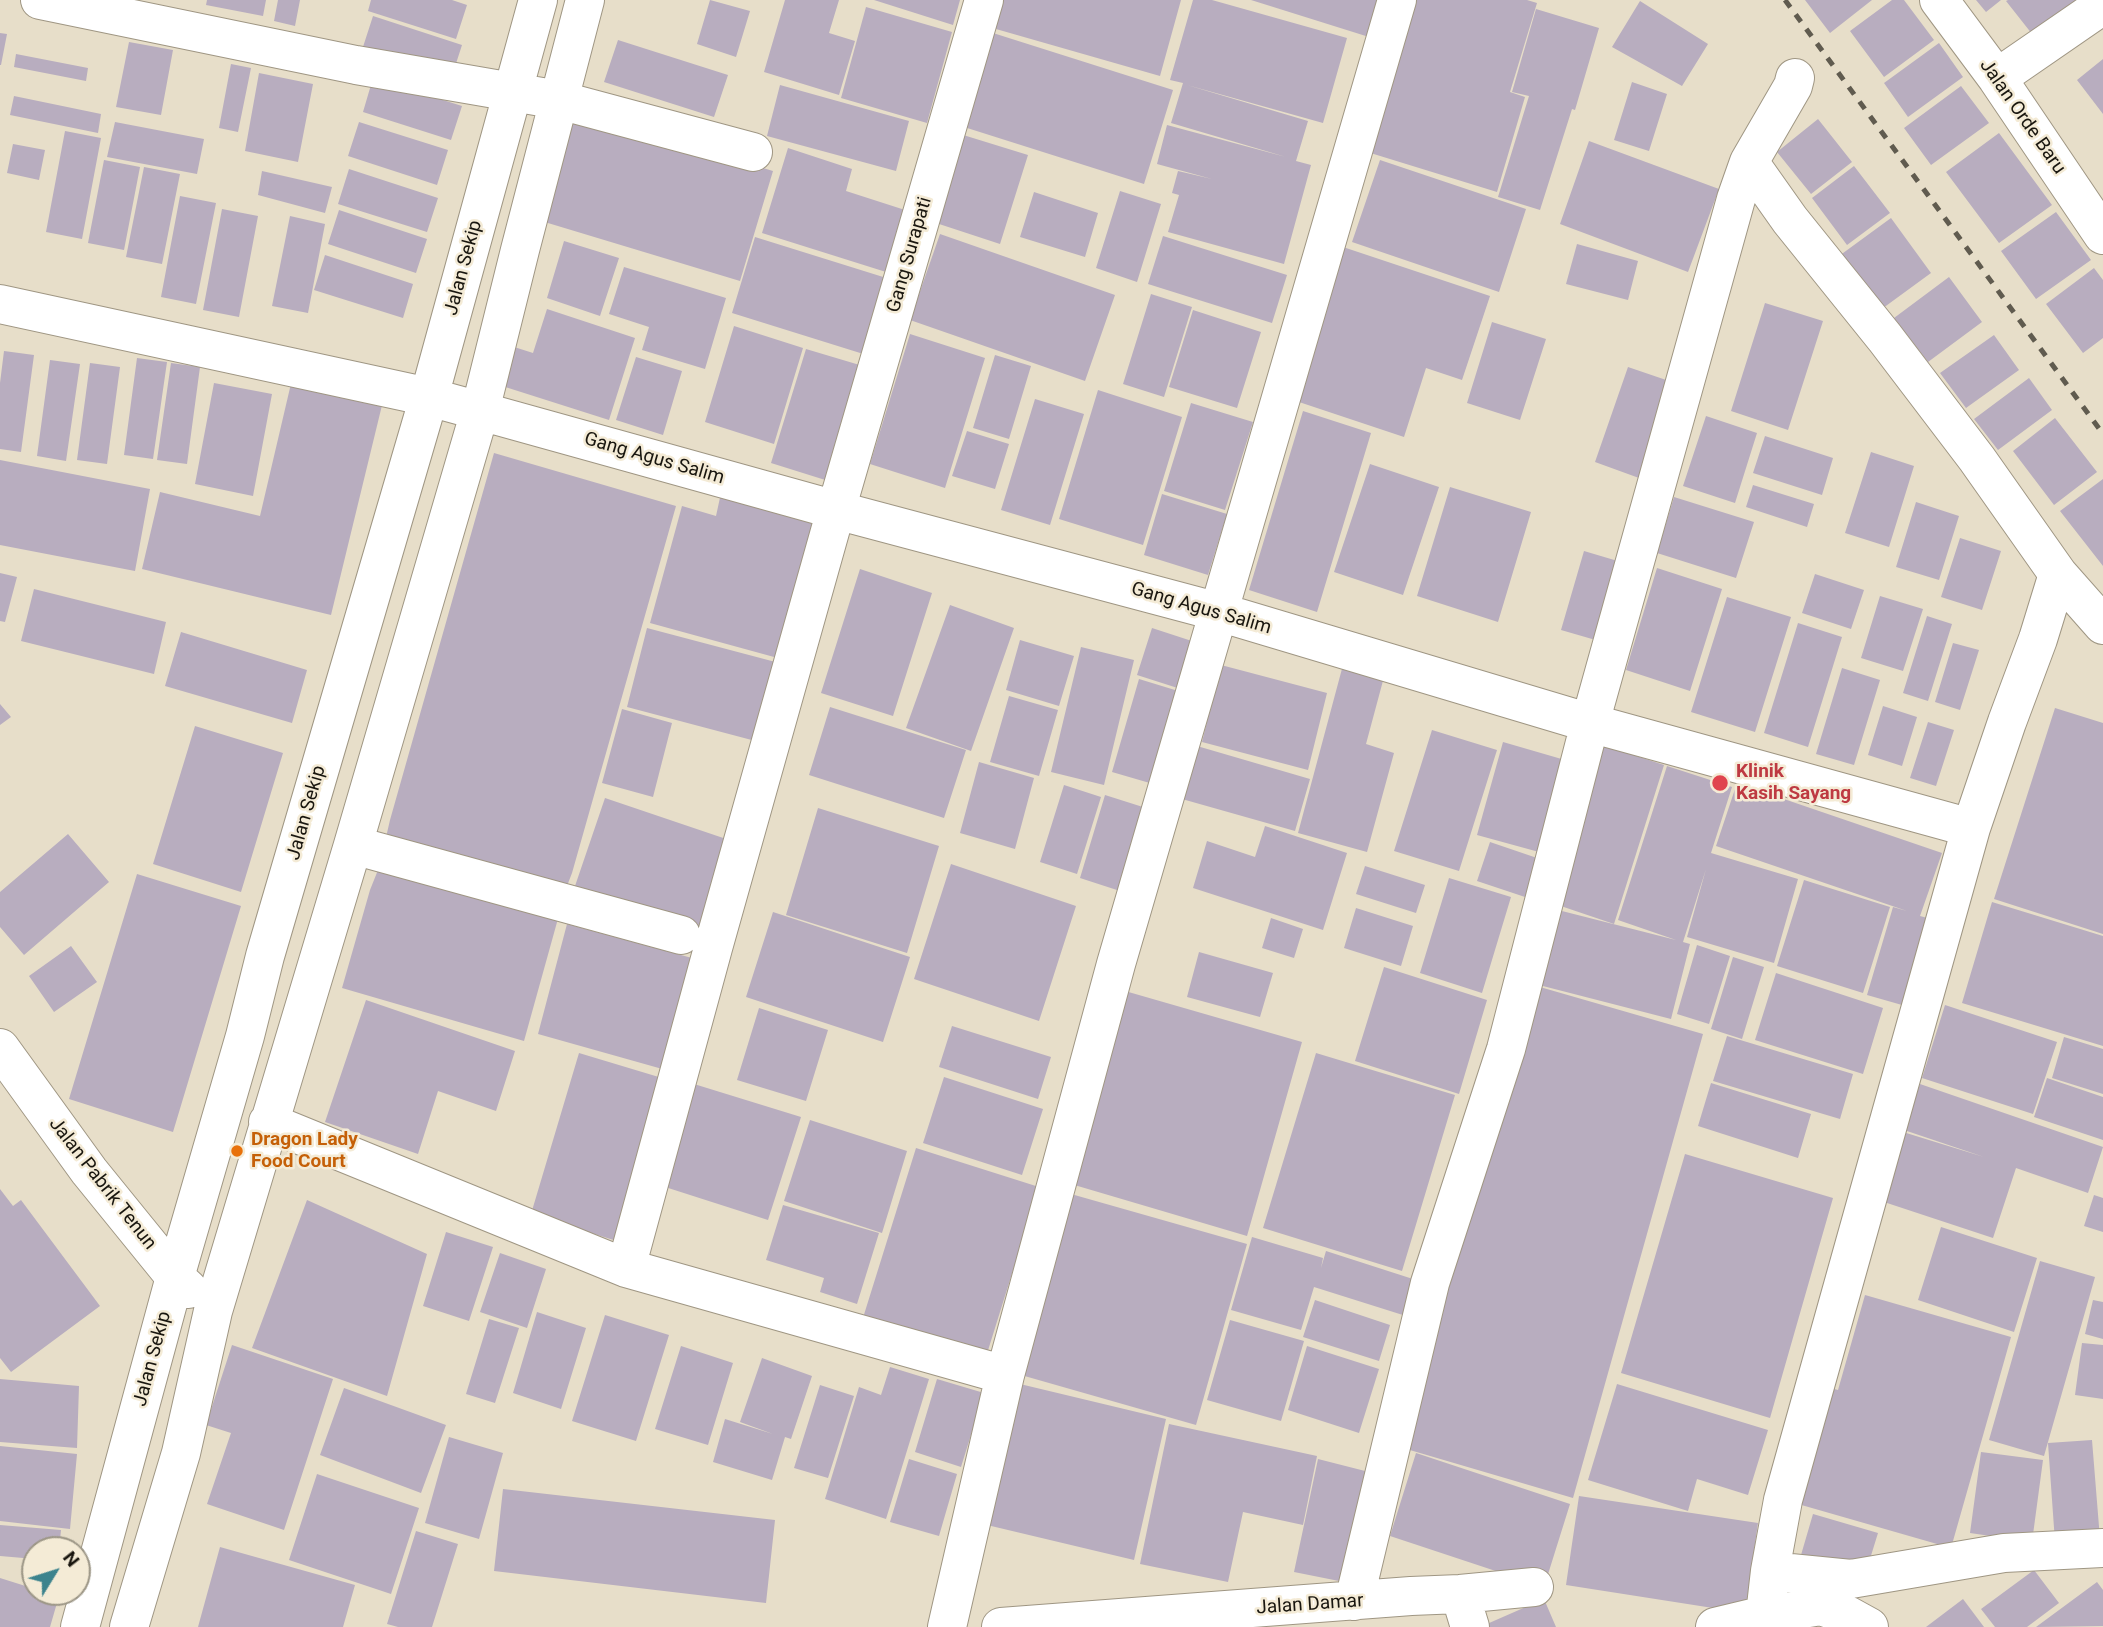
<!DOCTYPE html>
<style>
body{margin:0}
#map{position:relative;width:2103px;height:1627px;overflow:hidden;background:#e7dec9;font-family:Roboto,sans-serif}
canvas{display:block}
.north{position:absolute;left:21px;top:1536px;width:70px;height:70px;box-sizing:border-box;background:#f4ebd6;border:2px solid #9c9686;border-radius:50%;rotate:52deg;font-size:19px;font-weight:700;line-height:28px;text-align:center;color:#19160f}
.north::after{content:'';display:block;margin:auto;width:24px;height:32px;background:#3c838d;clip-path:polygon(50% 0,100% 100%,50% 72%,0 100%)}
</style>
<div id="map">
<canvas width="2103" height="1627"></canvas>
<div class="north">N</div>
</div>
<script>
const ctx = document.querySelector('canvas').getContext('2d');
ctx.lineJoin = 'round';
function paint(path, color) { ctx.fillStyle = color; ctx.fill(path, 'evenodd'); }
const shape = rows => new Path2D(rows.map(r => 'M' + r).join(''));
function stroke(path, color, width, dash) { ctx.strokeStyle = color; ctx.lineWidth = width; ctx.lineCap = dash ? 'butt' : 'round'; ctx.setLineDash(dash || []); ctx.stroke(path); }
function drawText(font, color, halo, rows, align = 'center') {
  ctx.font = font + ' Roboto,sans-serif'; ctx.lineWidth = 5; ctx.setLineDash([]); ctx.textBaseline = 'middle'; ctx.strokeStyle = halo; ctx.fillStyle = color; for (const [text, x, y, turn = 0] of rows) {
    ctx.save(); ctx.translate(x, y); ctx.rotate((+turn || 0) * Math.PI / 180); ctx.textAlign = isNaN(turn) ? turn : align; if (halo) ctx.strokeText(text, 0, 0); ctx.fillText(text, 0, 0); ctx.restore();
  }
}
paint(shape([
 [207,0,266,0,263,16,206,5],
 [278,0,300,0,295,26,274,21],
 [371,0,452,0,467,5,456,39,368,11],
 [710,0,750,11,736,57,697,44],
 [785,0,839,0,829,33,855,41,839,95,764,72],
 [874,0,960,0,953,25],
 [996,0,1181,0,1160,76,989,27],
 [1193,0,1212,0,1347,38,1323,123,1187,85,1308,121,1296,161,1311,165,1284,264,1168,232,1179,195,1172,193,1178,171,1212,179,1157,164,1167,125,1286,157,1171,123,1183,83,1170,80],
 [1251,0,1381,0,1369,37],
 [1409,0,1527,0,1537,3,1510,92,1525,97,1497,192,1364,151],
 [1805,0,1872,0,1830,33],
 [1892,0,1904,0,1934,40,1884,77,1850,31],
 [1976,0,2001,0,1986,12],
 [2008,0,2088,0,2036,39,2006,1],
 [1640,1,1708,44,1682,86,1612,47],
 [866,7,952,32,927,123,841,98],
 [1536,9,1599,28,1575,110,1572,109,1540,210,1498,197,1529,96,1512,92],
 [373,16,462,45,451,79,362,50],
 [0,33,7,34,1,65,0,65],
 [993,33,1173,90,1144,184,964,127],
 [618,40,728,75,714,117,604,82],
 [129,42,173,50,161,115,116,107],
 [1939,43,1963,77,1908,117,1884,83],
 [16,54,88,68,86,81,14,67],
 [2103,59,2103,114,2077,80],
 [231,64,251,68,238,132,219,128],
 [259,73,313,84,298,162,245,151],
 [373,78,462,106,451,140,363,112],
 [1632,82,1667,94,1649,151,1614,140],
 [780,85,909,121,896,171,767,136],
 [1961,86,1989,123,1931,165,1904,128],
 [14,96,101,114,98,133,10,115],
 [570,110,773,171,740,281,538,220],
 [1818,119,1852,162,1811,194,1777,152],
 [115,122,204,139,197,174,107,157],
 [359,122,448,150,437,185,348,156],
 [65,131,101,138,82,239,46,232],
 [1999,133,2052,205,1999,243,1946,172],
 [960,134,1028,155,1000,244,933,222],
 [1589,141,1719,189,1688,272,1560,224],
 [13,144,45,150,39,180,7,173],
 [788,148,852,169,846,191,905,210,886,272,762,233],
 [104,160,140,167,124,250,88,243],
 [1380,160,1526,209,1499,292,1352,242],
 [1854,166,1890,213,1847,245,1812,198],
 [144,167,180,174,162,264,126,257],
 [349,169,438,198,427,232,338,204],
 [262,171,332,187,325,213,258,195],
 [1120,191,1161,204,1137,282,1096,268],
 [1034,192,1098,213,1085,257,1020,237],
 [180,196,216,203,196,304,161,297],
 [222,209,258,216,239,317,203,310],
 [339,210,427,239,416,273,328,244],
 [2056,212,2091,260,2036,299,2001,251],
 [290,216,325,224,308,313,272,306],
 [1891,218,1931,273,1879,311,1839,256],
 [940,234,1115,295,1085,381,910,320],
 [1163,236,1287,275,1272,323,1148,284],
 [755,237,896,281,873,357,732,313],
 [564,241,619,258,600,316,547,298],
 [1577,244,1638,261,1628,300,1566,284],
 [1343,247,1490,296,1462,380,1426,368,1404,437,1293,400],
 [325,255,413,284,403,318,314,290],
 [624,267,726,298,705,369,642,350,649,327,609,314],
 [2094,268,2103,280,2103,338,2083,353,2046,304],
 [1949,277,1982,322,1928,362,1894,318],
 [1151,294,1192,307,1164,397,1123,384],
 [1765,303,1823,321,1788,430,1731,411],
 [547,309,635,338,609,420,499,385,511,346,533,353],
 [1193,310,1261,332,1237,408,1169,387],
 [1492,322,1546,339,1520,420,1467,403],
 [734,326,803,348,774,444,705,422],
 [910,334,985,358,945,488,870,464],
 [1994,335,2019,370,1966,408,1940,373],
 [806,349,873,369,838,484,771,463],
 [4,351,34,355,21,452,0,449,0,383],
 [995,355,1031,366,1009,439,973,428],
 [636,357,682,371,663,435,616,420],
 [137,358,167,362,153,459,124,455],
 [50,360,80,364,66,461,37,456],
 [90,363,120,367,107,464,77,460],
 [171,363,200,367,187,464,157,460],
 [1628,367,1672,382,1639,478,1595,462],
 [293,375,384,397,331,615,142,569,160,492,260,516],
 [2029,378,2052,410,1998,450,1974,419],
 [214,383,272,394,253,496,195,484],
 [1098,390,1182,417,1143,545,1059,519],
 [1035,399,1084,414,1050,525,1001,510],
 [1191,403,1253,422,1225,510,1164,491],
 [1303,411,1371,433,1317,612,1249,590],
 [1706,416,1757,433,1735,503,1683,486],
 [2055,418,2097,472,2054,505,2013,451],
 [967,431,1009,444,995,489,952,476],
 [1765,436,1833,458,1822,495,1753,473],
 [1871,452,1914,466,1889,547,1845,533],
 [494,453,676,506,572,873,562,899,384,846,390,820],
 [0,460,150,489,135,571,0,545],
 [1370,464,1439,487,1403,595,1334,572],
 [2103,479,2103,566,2060,511],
 [1753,485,1814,504,1807,527,1746,507],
 [1450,487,1531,512,1498,622,1417,596],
 [721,493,823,520,785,660,650,623,682,506,716,516],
 [1162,494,1227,514,1208,575,1144,555],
 [1674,497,1754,522,1736,578,1657,553],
 [1916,502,1959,516,1939,580,1896,567],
 [1960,538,2001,551,1982,610,1941,597],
 [1584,551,1621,562,1599,641,1561,630],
 [1657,568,1722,589,1690,691,1626,670],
 [860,569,932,593,893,716,821,693],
 [0,573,17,577,5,622,0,621],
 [1815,574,1864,590,1851,629,1802,613],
 [34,589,166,622,154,674,21,641],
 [1880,596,1923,609,1903,671,1861,658],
 [1727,597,1791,617,1755,732,1691,712],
 [950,605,1014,628,971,751,906,728],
 [1927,616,1952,624,1928,701,1903,693],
 [1798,623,1842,637,1808,747,1764,733],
 [647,628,783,664,763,743,627,707],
 [1152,628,1201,644,1187,691,1137,675],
 [181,632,307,670,292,723,165,686],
 [1020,640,1074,656,1059,706,1006,690],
 [1953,643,1979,650,1960,710,1935,702],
 [1081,647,1134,660,1104,785,1051,772],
 [1221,665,1327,693,1308,770,1202,742],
 [1343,665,1384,677,1366,744,1394,753,1367,852,1298,833],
 [1842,668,1880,680,1854,765,1816,754],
 [1139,679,1188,694,1160,786,1112,772],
 [1009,696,1058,710,1039,776,990,762],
 [0,704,11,717,0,725],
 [1883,706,1917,717,1902,766,1868,755],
 [830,707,966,750,944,818,809,775],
 [2055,708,2103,723,2103,934,1994,899],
 [622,709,672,723,653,797,602,783],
 [1928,722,1954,730,1936,786,1910,778],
 [195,726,283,753,241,892,153,864],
 [1432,730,1497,750,1459,871,1394,851],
 [1503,742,1565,760,1539,852,1477,835],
 [1600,744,1664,765,1614,924,1549,902],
 [1197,746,1310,779,1295,831,1182,799],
 [979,762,1034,778,1015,849,960,833],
 [1667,766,1732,787,1711,853,1798,879,1774,963,1687,937,1706,869,1683,942,1690,944,1671,1019,1539,985,1558,910,1676,940,1618,920],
 [1737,783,1942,853,1920,916,1935,920,1909,1007,1867,995,1893,907,1907,911,1716,846],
 [1064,785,1101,797,1077,874,1040,862],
 [1105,795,1146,808,1120,891,1080,878],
 [605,798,741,844,710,936,574,889],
 [818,808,939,846,907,953,786,915],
 [1265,826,1347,853,1323,930,1193,888,1207,841,1255,857],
 [68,834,109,882,24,955,0,927,0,892],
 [1490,842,1537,858,1525,897,1477,881],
 [382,860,559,915,524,1041,342,988,370,890],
 [951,864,1076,906,1039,1021,914,979],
 [1365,866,1425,885,1416,913,1356,894],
 [137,874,241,906,173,1132,69,1099],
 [1449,878,1511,897,1482,993,1420,973],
 [1804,880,1890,907,1863,993,1777,966],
 [1992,902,2103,936,2103,1046,1962,1003],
 [1356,908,1413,926,1401,966,1344,948],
 [773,912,910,957,883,1042,746,997],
 [1271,918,1303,929,1294,958,1262,948],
 [567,924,703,961,673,1072,538,1034],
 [1697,945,1730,956,1709,1024,1677,1014],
 [71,946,97,982,54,1012,29,976],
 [1199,952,1273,973,1260,1017,1187,997],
 [1733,957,1764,967,1742,1039,1711,1029],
 [1384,967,1487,1000,1459,1094,1355,1061],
 [1776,973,1883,1008,1863,1074,1755,1040],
 [1533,985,1703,1034,1573,1498,1403,1448],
 [1125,991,1302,1042,1247,1236,1071,1184],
 [366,1000,515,1051,496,1111,438,1091,418,1154,325,1122],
 [1945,1005,2057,1042,2033,1114,1922,1078],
 [759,1008,828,1030,806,1101,737,1080],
 [952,1026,1051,1057,1038,1099,939,1067],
 [1727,1036,1853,1074,1840,1119,1713,1081],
 [2064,1037,2103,1049,2103,1094,2052,1078],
 [579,1053,672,1081,623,1243,531,1214],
 [1316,1053,1455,1095,1402,1271,1263,1228],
 [944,1077,1043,1109,1022,1175,923,1143],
 [2047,1078,2103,1097,2103,1140,2034,1117],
 [1711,1083,1811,1114,1798,1158,1698,1126],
 [694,1084,801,1117,768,1220,662,1186],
 [1920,1084,2103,1147,2088,1193,2016,1168,1993,1238,1881,1201,1903,1132,1984,1157,1904,1130],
 [810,1120,907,1151,882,1233,784,1201],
 [916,1148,1039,1187,985,1360,862,1321],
 [1685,1154,1833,1198,1770,1418,1621,1373],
 [0,1189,13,1206,21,1200,100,1306,11,1372,0,1358],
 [1071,1194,1247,1244,1196,1425,1021,1375],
 [2094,1195,2103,1198,2103,1232,2084,1226],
 [307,1200,427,1254,387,1396,252,1348],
 [783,1205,879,1233,857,1304,820,1292,824,1278,766,1260],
 [1941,1227,2037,1258,2014,1332,1918,1300],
 [446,1232,493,1247,469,1321,423,1306],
 [1252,1237,1323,1258,1321,1268,1326,1251,1416,1280,1406,1316,1314,1287,1301,1330,1231,1310],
 [500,1253,546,1269,527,1328,480,1312],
 [2040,1261,2095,1277,2044,1456,1989,1440],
 [1865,1295,2011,1337,1951,1548,1791,1502,1823,1386,1838,1390],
 [1315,1300,1390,1325,1379,1361,1303,1337],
 [2093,1300,2103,1302,2103,1339,2085,1334],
 [537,1312,586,1328,561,1409,513,1393],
 [605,1315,669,1335,636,1441,572,1421],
 [489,1319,519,1328,495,1403,466,1394],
 [1230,1320,1304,1341,1281,1421,1207,1400],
 [2082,1343,2103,1345,2103,1399,2075,1395],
 [232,1345,333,1379,284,1530,207,1504,231,1433,206,1425],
 [681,1346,733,1363,708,1445,655,1429],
 [1307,1346,1379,1369,1359,1433,1288,1410],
 [762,1358,812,1376,791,1439,785,1437,772,1480,713,1462,725,1419,773,1434,740,1422],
 [890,1367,929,1379,886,1519,825,1499,859,1387,881,1395],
 [0,1379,79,1386,77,1448,0,1442],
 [937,1379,984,1393,961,1467,915,1452],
 [1020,1384,1166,1419,1134,1560,987,1525],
 [1617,1384,1768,1430,1748,1495,1697,1479,1688,1511,1588,1480],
 [820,1385,854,1396,828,1478,794,1468],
 [344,1388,446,1425,421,1493,320,1455],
 [1169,1424,1317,1456,1303,1525,1243,1512,1228,1582,1140,1564],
 [449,1437,503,1453,479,1539,425,1523],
 [2092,1440,2100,1539,2055,1542,2048,1443],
 [0,1446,77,1454,70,1529,0,1521],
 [1981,1452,2043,1460,2032,1542,1970,1533],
 [1416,1453,1570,1504,1544,1587,1390,1536],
 [909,1459,957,1474,939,1536,890,1522],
 [1318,1459,1369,1472,1344,1582,1294,1572],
 [317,1474,419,1508,391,1594,289,1560],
 [503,1489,775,1520,766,1603,494,1571],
 [1579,1496,1758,1523,1745,1613,1566,1585],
 [1813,1514,1878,1533,1865,1575,1801,1555],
 [0,1525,61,1530,59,1550,35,1550,35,1559,0,1556],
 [416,1531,458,1544,432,1627,398,1627,387,1624],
 [220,1547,355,1585,343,1627,198,1627],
 [2034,1570,2059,1603,2027,1627,1995,1627,1981,1609],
 [0,1578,35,1589,35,1592,47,1592,59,1596,50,1627,0,1627],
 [2097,1582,2103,1590,2103,1626,2036,1627],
 [1544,1599,1556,1627,1480,1627],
 [1963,1599,1984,1627,1926,1627]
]), '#b8adbf');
const minor = shape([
 [40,0,356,65,559,100,753,152],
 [1939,0,1997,78,2103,235],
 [1997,78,2103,5],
 [1749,162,1793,86,1795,78],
 [0,304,429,397,480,411,836,510,1219,612,1590,723,1971,828],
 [353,845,681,935],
 [0,1048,89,1171,175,1277,188,1289],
 [268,1122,626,1268,1005,1375],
 [626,1268,713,948,836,510,984,0],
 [1770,1571,1851,1579,2004,1553,2103,1548],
 [1460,1594,1470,1627],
 [1354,1601,1430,1283,1506,1049,1590,723,1736,199,1749,162,1790,220,1885,338,1977,459,2058,574,2103,625],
 [1765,1615,1770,1571,1783,1500,1971,828,2007,722,2038,639,2058,574],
 [80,1627,175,1277,245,1036,265,956,429,397,538,0],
 [129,1627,181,1453,213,1311,353,845,480,411,520,250,585,0],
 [947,1627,1005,1375,1116,964,1397,0],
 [1001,1627,1411,1596,1460,1594,1534,1587],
 [1715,1627,1765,1615,1821,1606,1849,1616,1869,1627]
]);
stroke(minor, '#9f9683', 40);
stroke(minor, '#fff', 38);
stroke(shape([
 [1785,0,2103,434]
]), '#605b4f', 5, [9, 9]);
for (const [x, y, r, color] of [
 [1720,783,9,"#e0444e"],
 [237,1151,7,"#e8710a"]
]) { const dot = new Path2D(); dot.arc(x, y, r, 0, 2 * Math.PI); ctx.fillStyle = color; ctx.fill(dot); stroke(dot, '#f4ebd6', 2.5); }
drawText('19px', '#19160f', '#f4ebd6', [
 ["Jalan Orde Baru",2022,117,55],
 ["Gang Surapati",910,255,-74],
 ["Jalan Sekip",464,268,-75],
 ["Gang Agus Salim",654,459,16],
 ["Gang Agus Salim",1201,609,16],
 ["Jalan Sekip",307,813,-74],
 ["Jalan Pabrik Tenun",102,1184,52],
 ["Jalan Sekip",153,1359,-75],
 ["Jalan Damar",1310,1605,-4]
]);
drawText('bold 19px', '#be3a42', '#f4ebd6', [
 ["Klinik",1736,772],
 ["Kasih Sayang",1736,794]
], 'left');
drawText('bold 19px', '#c56008', '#f4ebd6', [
 ["Dragon Lady",251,1140],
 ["Food Court",251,1162]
], 'left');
</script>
